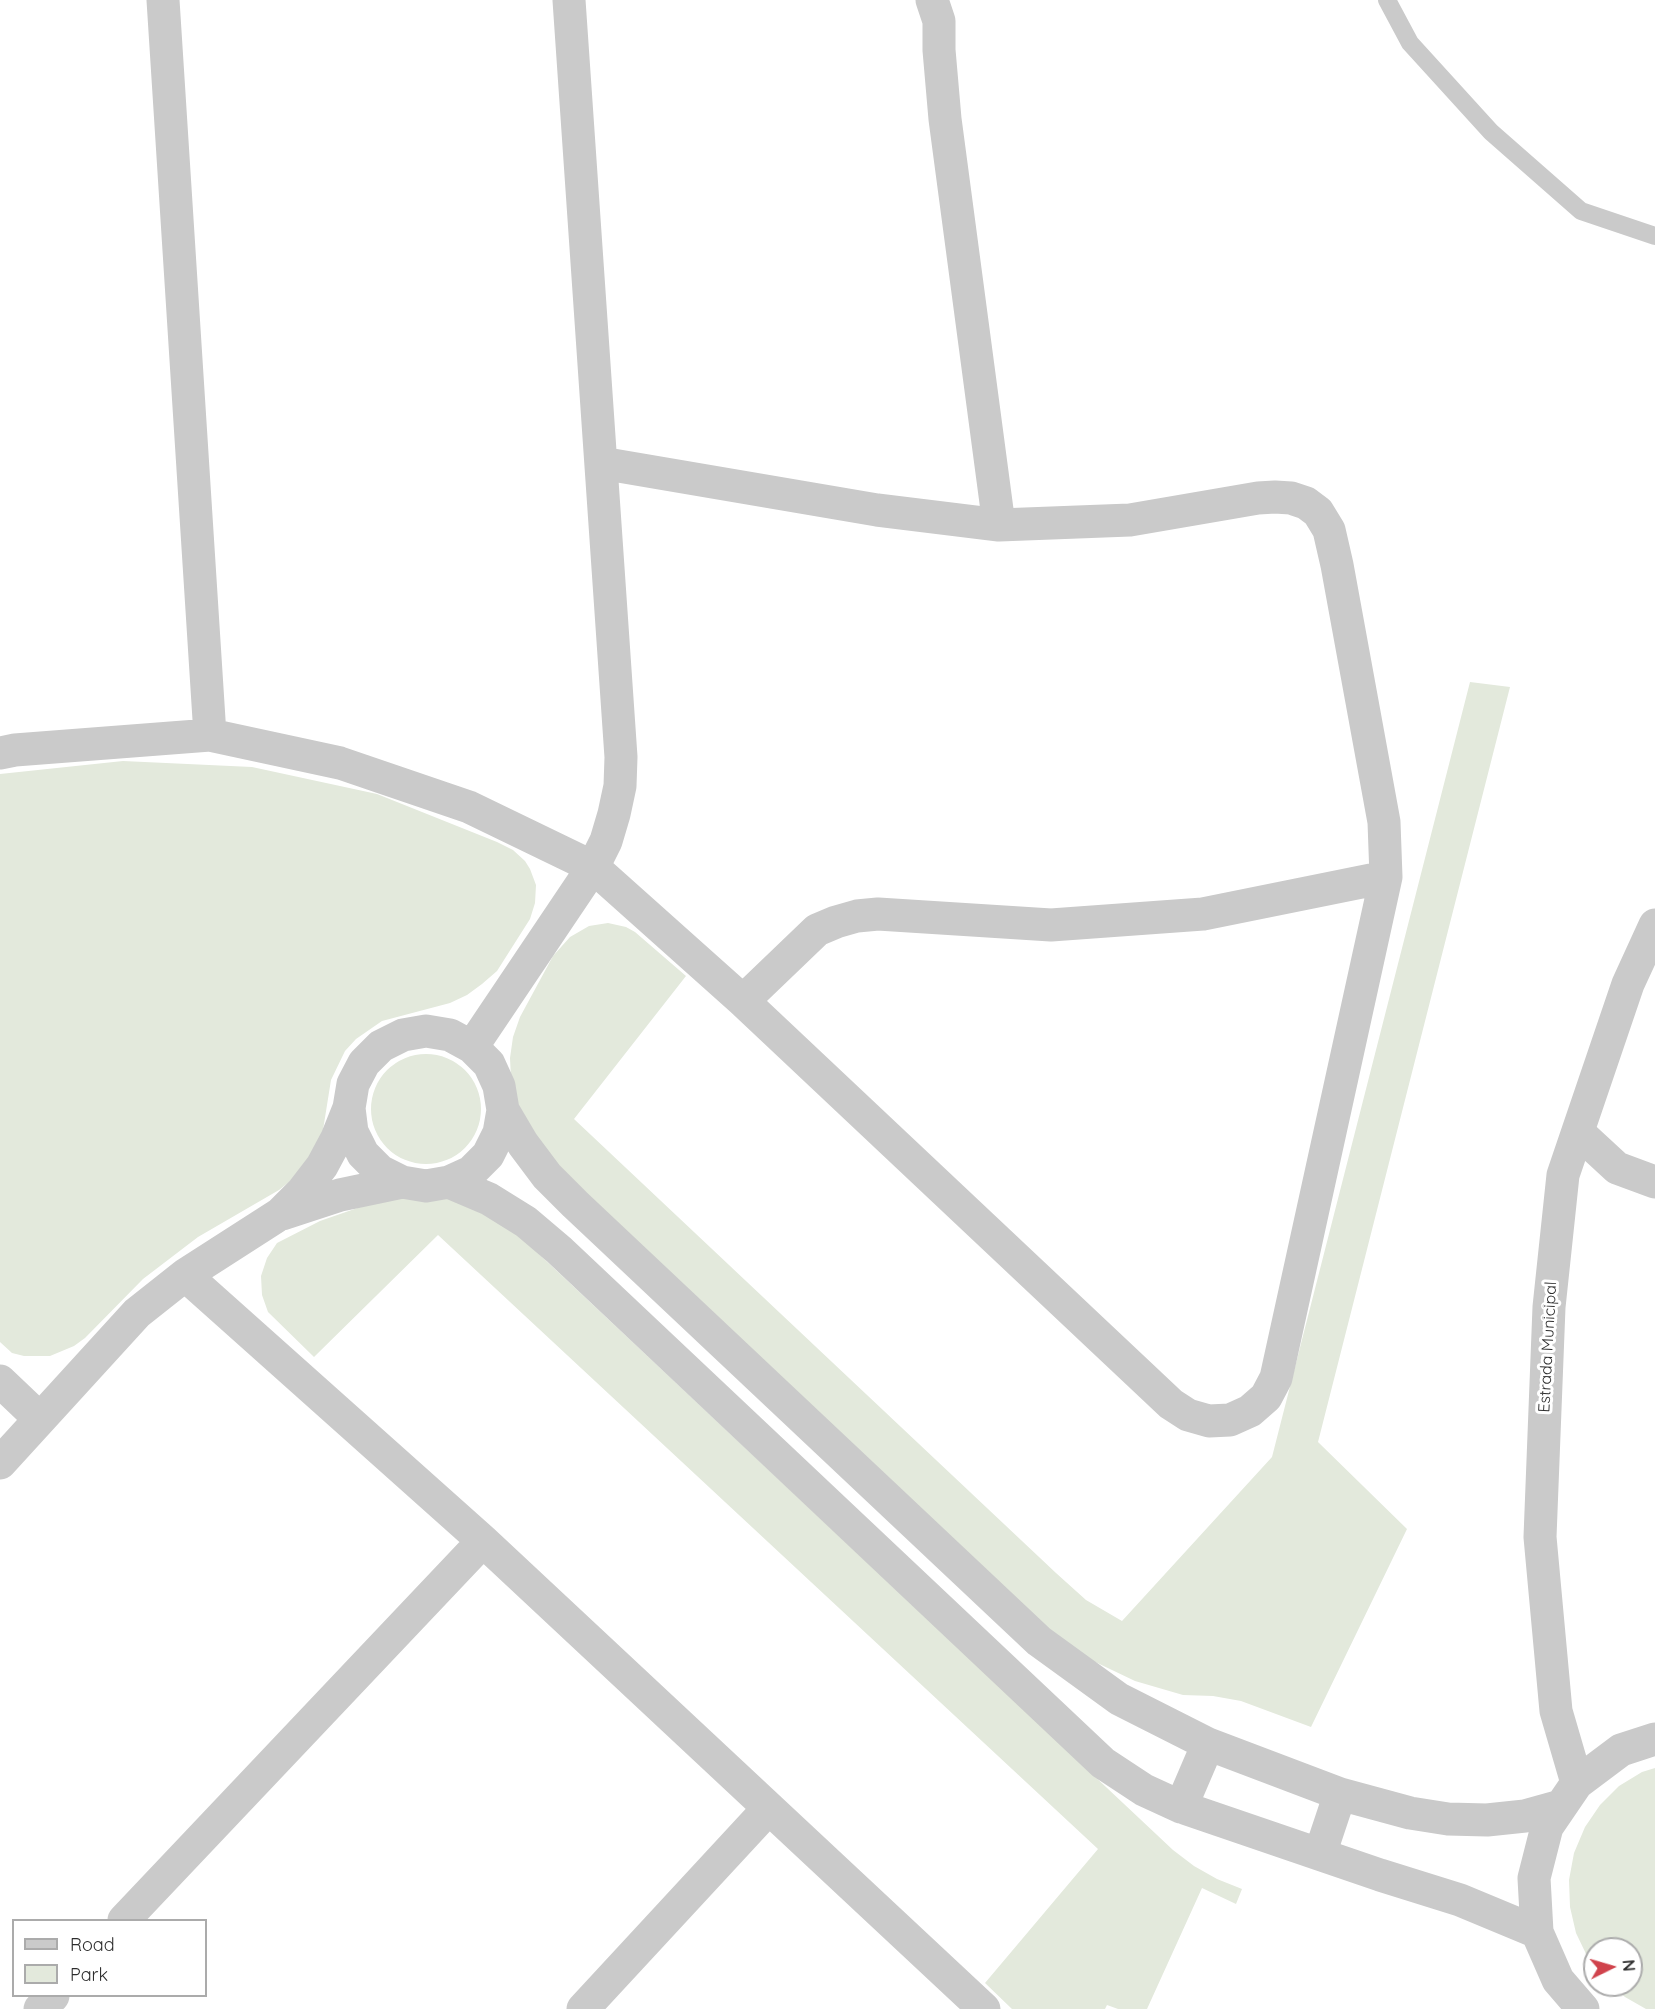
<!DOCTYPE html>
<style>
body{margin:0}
#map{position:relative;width:1655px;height:2009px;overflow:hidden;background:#fff;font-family:Quicksand,sans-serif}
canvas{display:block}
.legend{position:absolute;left:12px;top:1919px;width:195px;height:78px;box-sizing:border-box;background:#fff;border:2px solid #ababab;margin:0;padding:8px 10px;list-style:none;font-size:18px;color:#2d2d2d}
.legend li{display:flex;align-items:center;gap:12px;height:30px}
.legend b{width:30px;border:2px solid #ababab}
.north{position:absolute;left:1583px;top:1937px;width:60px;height:60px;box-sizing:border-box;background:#fff;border:2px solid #ababab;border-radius:50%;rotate:85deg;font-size:16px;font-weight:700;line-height:24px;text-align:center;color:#2d2d2d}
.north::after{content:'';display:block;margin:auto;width:21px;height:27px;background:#d0434c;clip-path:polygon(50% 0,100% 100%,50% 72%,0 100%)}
</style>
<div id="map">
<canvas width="1655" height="2009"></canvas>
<ul class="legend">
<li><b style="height:8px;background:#cacaca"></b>Road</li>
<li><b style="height:16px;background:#e3e9dc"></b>Park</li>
</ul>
<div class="north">N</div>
</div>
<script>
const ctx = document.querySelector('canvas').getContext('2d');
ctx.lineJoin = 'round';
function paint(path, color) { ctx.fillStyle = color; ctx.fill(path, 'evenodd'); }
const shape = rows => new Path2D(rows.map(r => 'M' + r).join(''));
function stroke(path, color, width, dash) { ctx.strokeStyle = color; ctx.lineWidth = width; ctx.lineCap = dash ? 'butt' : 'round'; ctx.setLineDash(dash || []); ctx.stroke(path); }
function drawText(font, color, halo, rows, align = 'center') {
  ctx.font = font + ' Quicksand,sans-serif'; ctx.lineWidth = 6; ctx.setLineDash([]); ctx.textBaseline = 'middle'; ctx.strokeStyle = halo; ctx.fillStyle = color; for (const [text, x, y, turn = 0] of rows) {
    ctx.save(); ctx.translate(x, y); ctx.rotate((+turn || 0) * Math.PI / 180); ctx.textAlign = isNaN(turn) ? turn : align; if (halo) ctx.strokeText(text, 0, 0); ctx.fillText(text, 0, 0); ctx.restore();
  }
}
paint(shape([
 [1470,682,1510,687,1318,1442,1407,1529,1311,1727,1241,1701,1213,1696,1183,1695,1135,1681,1089,1659,1047,1630,542,1152,521,1118,511,1078,510,1058,513,1037,520,1017,553,956,570,937,589,926,608,923,626,927,635,932,686,976,574,1119,1056,1573,1086,1600,1122,1621,1272,1457],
 [123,761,252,767,377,794,497,842,513,850,525,861,530,869,536,885,535,903,530,919,497,971,482,984,467,995,450,1003,382,1021,356,1039,345,1051,331,1080,323,1130,316,1148,294,1178,279,1190,198,1237,143,1279,85,1338,74,1346,50,1356,24,1356,12,1353,0,1342,0,774],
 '371 1109a55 55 0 1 1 110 0a55 55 0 1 1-110 0Z',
 [415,1195,436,1195,477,1205,524,1240,1173,1850,1194,1866,1217,1879,1242,1889,1236,1904,1202,1888,1147,2009,1118,2009,1107,2005,1105,2009,1012,2009,985,1983,1098,1849,438,1235,314,1357,268,1312,262,1295,261,1276,267,1258,277,1243,320,1221,366,1205],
 [1655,1768,1655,2009,1646,2009,1625,1997,1611,1985,1631,1985,1631,1949,1595,1949,1595,1967,1588,1958,1576,1933,1570,1907,1569,1880,1574,1853,1585,1827,1600,1805,1619,1786,1642,1772]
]), '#e3e9dc');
stroke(shape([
 [1387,0,1410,43,1491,132,1581,211,1655,236]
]), '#cacaca', 18);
stroke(shape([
 [163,0,210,735],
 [932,0,939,21,939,50,945,119,999,525],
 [0,753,15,750,210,735,340,763,469,807,593,867,743,1001,1171,1404,1188,1415,1209,1421,1230,1420,1250,1411,1266,1397,1276,1378,1386,877,1384,822,1337,565,1329,530,1318,512,1306,503,1291,498,1275,497,1258,498,1130,520,999,525,877,510,601,463],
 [743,1001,817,930,836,922,857,916,878,914,1051,925,1203,914,1386,877],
 [472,1047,593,867,606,841,614,814,620,786,621,757,569,0],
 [503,1110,523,1144,547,1176,575,1204,1039,1641,1119,1699,1208,1744,1340,1794,1410,1813,1448,1819,1487,1820,1525,1816,1561,1806],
 [1578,1132,1617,1168,1655,1182],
 [449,1182,489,1199,526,1222,559,1250,1103,1763,1144,1790,1181,1807,1380,1875,1460,1900,1537,1932],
 [282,1214,340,1195,402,1182],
 [185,1275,483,1541,984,2009],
 [0,1381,40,1419],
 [0,1463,137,1313,185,1275,280,1214,302,1192,322,1166,337,1138,349,1108,353,1084,364,1063,381,1046,403,1035,426,1031,450,1035,472,1047,489,1064,499,1086,503,1110,499,1133,488,1155,471,1172,449,1182,426,1186,402,1182,380,1171,363,1154,352,1132,349,1108],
 [1577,1783,1556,1711,1540,1537,1549,1307,1563,1175,1628,984,1655,925],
 [1181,1807,1208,1744],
 [1320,1854,1340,1794],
 [124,1920,483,1541],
 [40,2009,53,1996],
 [583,2009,769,1808],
 [1583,2009,1558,1980,1537,1932,1534,1878,1547,1827,1577,1783,1621,1750,1655,1739]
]), '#cacaca', 33);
drawText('16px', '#2d2d2d', '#fff', [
 ["Estrada Municipal",1548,1347,-87]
]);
</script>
